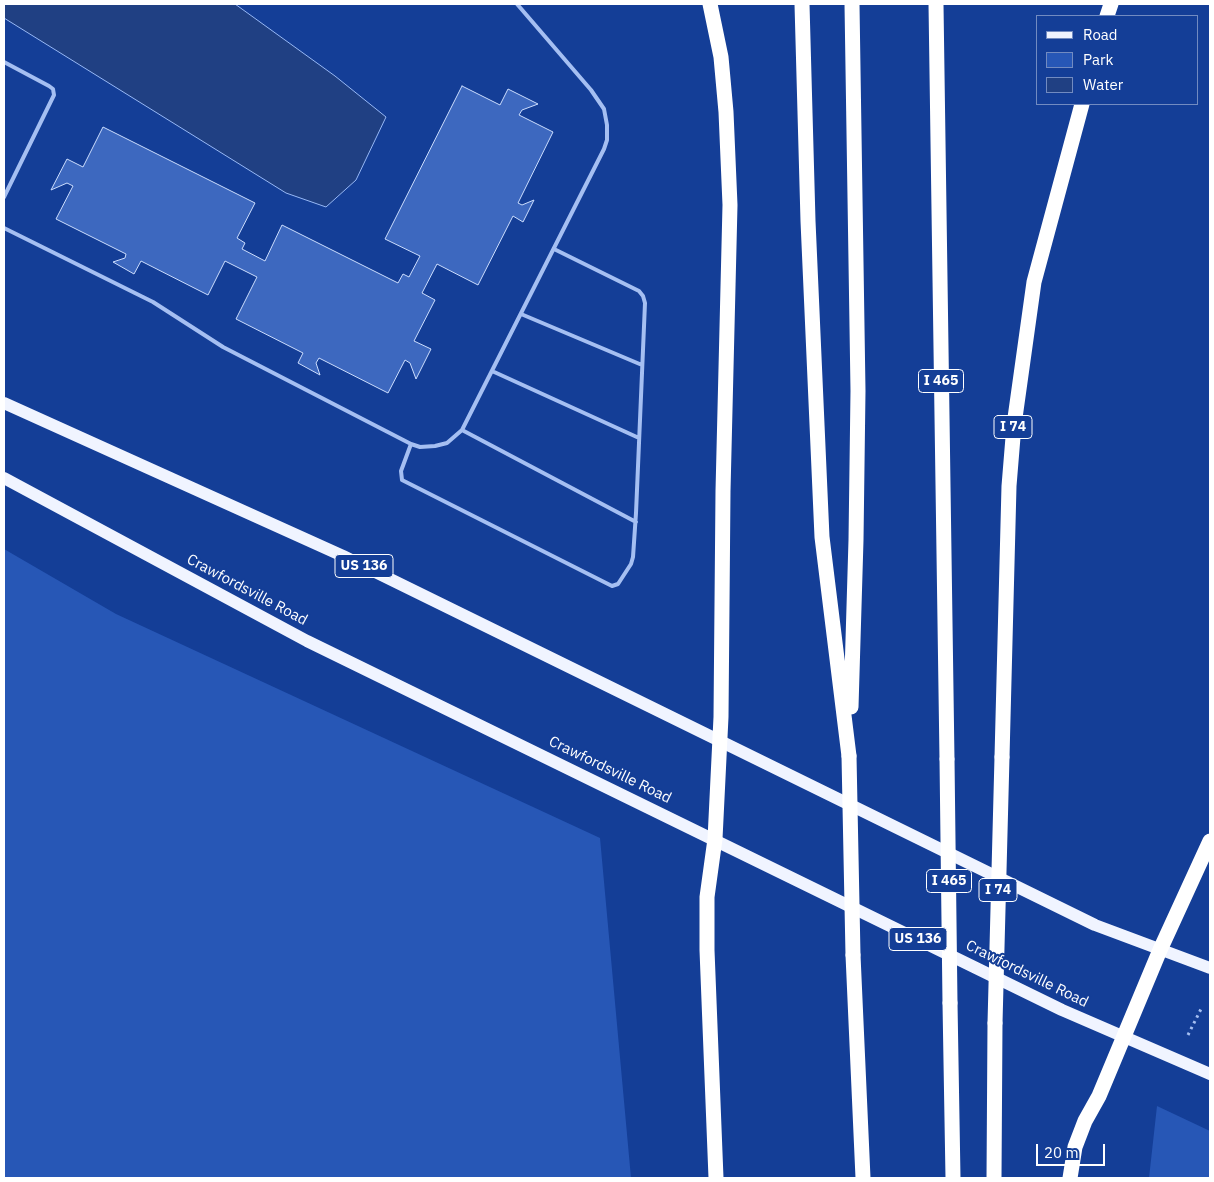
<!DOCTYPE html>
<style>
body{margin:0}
#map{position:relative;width:1214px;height:1182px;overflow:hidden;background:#143e97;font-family:"IBM Plex Sans",sans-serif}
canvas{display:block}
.frame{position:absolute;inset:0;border:5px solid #fff;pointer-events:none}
.legend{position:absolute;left:1036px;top:15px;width:162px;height:90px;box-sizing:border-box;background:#143e97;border:1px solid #728bc1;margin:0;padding:6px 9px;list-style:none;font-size:15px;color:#fff}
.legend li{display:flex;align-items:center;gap:10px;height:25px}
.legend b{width:25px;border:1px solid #728bc1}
.scale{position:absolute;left:1036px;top:1144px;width:69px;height:22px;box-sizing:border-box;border:2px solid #fff;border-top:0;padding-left:6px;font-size:15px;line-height:18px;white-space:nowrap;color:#fff;-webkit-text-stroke:4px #143e97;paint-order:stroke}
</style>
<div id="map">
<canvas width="1214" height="1182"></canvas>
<div class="frame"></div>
<ul class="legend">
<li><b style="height:6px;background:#f0f4ff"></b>Road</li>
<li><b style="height:14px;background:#2757b6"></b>Park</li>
<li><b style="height:14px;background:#204083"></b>Water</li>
</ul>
<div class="scale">20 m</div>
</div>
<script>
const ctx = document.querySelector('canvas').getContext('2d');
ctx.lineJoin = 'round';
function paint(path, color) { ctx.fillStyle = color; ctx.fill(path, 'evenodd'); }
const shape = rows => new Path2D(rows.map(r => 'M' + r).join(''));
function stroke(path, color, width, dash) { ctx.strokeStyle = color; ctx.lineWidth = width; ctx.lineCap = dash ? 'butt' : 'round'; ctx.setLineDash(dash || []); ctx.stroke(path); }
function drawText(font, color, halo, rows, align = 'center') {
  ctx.font = font + ' "IBM Plex Sans",sans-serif'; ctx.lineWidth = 4; ctx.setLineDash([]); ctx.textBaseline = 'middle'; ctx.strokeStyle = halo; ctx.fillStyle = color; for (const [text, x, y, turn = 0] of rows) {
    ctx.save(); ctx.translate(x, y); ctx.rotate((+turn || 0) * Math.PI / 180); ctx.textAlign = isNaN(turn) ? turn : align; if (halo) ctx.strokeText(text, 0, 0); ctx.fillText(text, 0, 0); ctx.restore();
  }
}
paint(shape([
 [4,549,116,614,600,838,631,1178,4,1178],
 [1157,1106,1210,1131,1210,1178,1149,1178]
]), '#2757b6');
const water = shape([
 [4,4,235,4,335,76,386,117,356,180,326,207,286,193,4,18,4,4]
]);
paint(water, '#204083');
stroke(water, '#97b8f5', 1);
const building = shape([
 [462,86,500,105,508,89,538,104,522,110,519,115,553,132,518,203,522,205,534,200,523,222,513,216,478,285,437,264,422,293,435,300,414,341,431,349,416,379,410,363,405,360,388,393,319,358,316,363,320,375,298,363,303,353,236,319,257,277,225,261,208,295,141,261,134,274,113,262,125,258,126,254,56,219,73,186,67,183,51,190,67,159,83,167,103,127,255,203,237,238,245,243,242,249,265,261,282,225,398,283,403,274,409,277,420,256,385,239,462,86]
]);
paint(building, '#3d68bf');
stroke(building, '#ccddfd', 1);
stroke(shape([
 [1188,1035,1202,1007]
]), '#a5bff2', 3, [2.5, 4]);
stroke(shape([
 [4,62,49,86,53,89,54,95,4,197],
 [4,228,153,302,223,347,411,444,420,447,435,446,447,443,462,430,604,149,607,140,607,125,604,109,591,90,517,4],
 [521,314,642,365],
 [492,371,639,438],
 [462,430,636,522],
 [411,444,401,471,402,480,612,586,618,584,631,564,633,557,636,513,645,303,643,296,639,291,554,249]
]), '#a5bff2', 4);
stroke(shape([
 [4,403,343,556,1095,925,1210,968],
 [4,478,307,641,1062,1010,1210,1074]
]), '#f0f4ff', 12);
stroke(shape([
 [710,4,721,57,726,112,730,205,723,491,721,717,715,839,707,897,707,950,716,1178],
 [802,4,808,221,822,537,849,756],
 [936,4,947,759],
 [1107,16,1111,4],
 [851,707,856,540,858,391,852,4],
 [1002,757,1009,486,1014,425,1034,282,1082,104],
 [853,955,863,1178],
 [950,1003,953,1178],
 [994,1178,995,1023],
 [1070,1178,1075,1147,1085,1121,1099,1096,1160,950,1210,841]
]), '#fff', 15);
stroke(shape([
 [849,756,853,955],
 [947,759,950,1003],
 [995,1023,1002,757]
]), '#fff', 15);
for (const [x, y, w] of [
 [941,381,45],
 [1013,427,38],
 [364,566,58],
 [949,881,45],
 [998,890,38],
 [918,939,58]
]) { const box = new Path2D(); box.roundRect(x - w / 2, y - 11.5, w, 23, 4); ctx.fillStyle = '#143e97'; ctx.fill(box); stroke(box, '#fff', 1); }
drawText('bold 14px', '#fff', null, [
 ["I 465",941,381],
 ["I 74",1013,427],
 ["US 136",364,566],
 ["I 465",949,881],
 ["I 74",998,890],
 ["US 136",918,939]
]);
drawText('15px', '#fff', '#143e97', [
 ["Crawfordsville Road",247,590,28],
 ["Crawfordsville Road",610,770,26],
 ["Crawfordsville Road",1027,974,26]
]);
</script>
